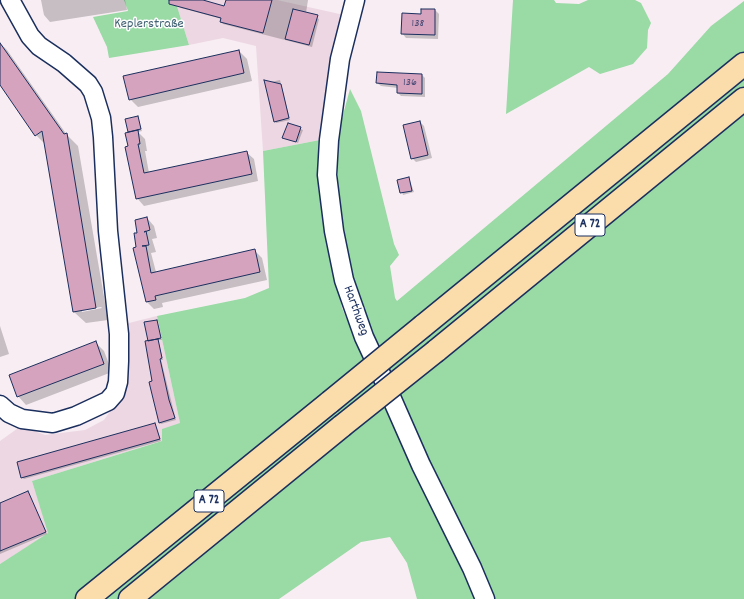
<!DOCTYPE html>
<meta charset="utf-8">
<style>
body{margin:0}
canvas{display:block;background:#f7edf2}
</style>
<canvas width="744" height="599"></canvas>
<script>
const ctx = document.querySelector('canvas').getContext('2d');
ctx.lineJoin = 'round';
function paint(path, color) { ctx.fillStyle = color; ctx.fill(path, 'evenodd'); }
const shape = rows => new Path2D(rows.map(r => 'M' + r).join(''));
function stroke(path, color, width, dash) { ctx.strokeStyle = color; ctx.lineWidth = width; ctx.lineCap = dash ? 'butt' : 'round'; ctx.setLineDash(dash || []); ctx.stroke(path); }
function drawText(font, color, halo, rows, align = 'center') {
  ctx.font = font + ' Dekko,sans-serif'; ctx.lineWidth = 3; ctx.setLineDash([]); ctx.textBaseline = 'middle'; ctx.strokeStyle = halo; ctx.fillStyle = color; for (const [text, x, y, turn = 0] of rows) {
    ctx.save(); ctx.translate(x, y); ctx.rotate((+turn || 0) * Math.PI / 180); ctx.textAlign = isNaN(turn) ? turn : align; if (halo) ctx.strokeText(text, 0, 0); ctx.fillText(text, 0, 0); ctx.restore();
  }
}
paint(shape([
 [175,0,277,0,344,15,320,140,263,151,256,46,223,38,189,45],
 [157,316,180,423,162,441,32,481,49,533,0,564,0,441,21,426,45,435,85,430,104,420,118,400,129,362,125,324]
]), '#edd7e3');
paint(shape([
 [124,0,175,0,189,45,109,58,107,47,93,17,128,11],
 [513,0,554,0,556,3,579,4,588,0,635,0,641,3,651,23,648,30,647,48,633,64,600,74,589,67,506,114],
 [744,1,744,599,417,599,407,563,390,537,361,542,279,599,0,599,0,564,48,533,32,481,162,441,162,429,180,423,157,316,245,298,269,288,263,151,320,140,328,242,342,308,354,336,369,324,353,282,338,194,337,137,350,89,361,111,394,244,399,255,390,266,395,298,397,301,668,74,711,26]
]), '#99daa5');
paint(shape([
 [41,0,125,0,127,10,50,22,44,15],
 [180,0,201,0,225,7,227,0,308,0,306,13,319,19,312,47,223,24,221,21,222,19,181,8,178,6],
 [435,10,439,14,438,39,406,38,402,33,422,15],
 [0,43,7,50,67,135,78,146,108,320,86,323,74,312,46,145,36,135,0,83],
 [101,307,102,308,82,312,82,310],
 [239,51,247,59,252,81,138,107,130,99],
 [422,75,425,78,425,97,401,96,398,93,398,88,381,86,377,83],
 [280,80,290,120,276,123,266,83],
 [138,117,142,131,138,132,145,139,147,151,145,151,149,173,246,152,254,159,258,181,144,206,137,198,129,147,129,131],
 [420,122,424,126,432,158,416,162,412,158,405,125],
 [288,124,303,130,298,143,284,137],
 [409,178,414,192,403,195,398,180],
 [147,218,154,226,157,238,152,239,156,252,151,253,156,272,254,250,262,258,267,280,162,303,163,307,154,309,147,302,137,248,138,234],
 [156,321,162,340,158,340,163,360,161,360,176,420,161,424,160,423,153,382,151,341],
 [0,326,9,354,0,357],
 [96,343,104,351,112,372,26,405,18,396],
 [155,424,161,441,24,479,22,477],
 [28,492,47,534,0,554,0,508]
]), '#0003');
const building = shape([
 [169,0,203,0,224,6,226,0,272,0,263,33,220,22,221,18,169,4,169,0],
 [293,9,318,15,309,45,285,39,293,9],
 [421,9,435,9,435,35,401,34,402,13,421,14,421,9],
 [0,43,64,134,67,133,96,308,73,312,42,131,35,136,0,85,0,43],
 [239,50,244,73,129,100,123,76,239,50],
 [377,72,422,74,422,94,397,93,397,85,376,83,377,72],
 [264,80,281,84,289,118,274,122,264,80],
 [138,116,141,129,128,132,125,119,138,116],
 [420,121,428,155,411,159,403,125,420,121],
 [288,123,301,127,296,142,282,138,288,123],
 [138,130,140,144,138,144,144,173,247,151,252,174,136,199,125,147,128,146,125,133,138,130],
 [409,177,412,191,400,193,397,180,409,177],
 [147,217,150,230,144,232,146,231,149,245,142,246,146,246,151,273,255,249,260,272,155,296,156,300,146,302,133,248,136,247,134,233,137,233,135,220,147,217],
 [157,320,161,338,148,341,144,322,157,320],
 [158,339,162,358,160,359,169,400,175,418,159,423,149,382,152,381,145,341,158,339],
 [96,341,104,364,17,397,9,375,96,341],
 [155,423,160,439,21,478,17,462,155,423],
 [28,491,46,532,0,551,0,503,28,491]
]);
paint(building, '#d6a3bf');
stroke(building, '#1b2f5e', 1);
const minor = shape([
 [355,0,340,59,329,140,327,175,334,231,344,280,364,337,377,365,421,465,472,568,485,599],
 [0,405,9,413,22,419,53,423,76,416,108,401,115,393,118,382,119,361,119,334,108,231,103,137,101,118,93,92,88,84,64,63,39,46,30,36,10,0]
]);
const highway = shape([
 [423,326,744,64],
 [436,351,744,99],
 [87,599,330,402],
 [130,599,342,426]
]);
stroke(minor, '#1b2f5e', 21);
stroke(highway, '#1b2f5e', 25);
stroke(minor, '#fff', 18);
stroke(highway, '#faddab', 22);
const highwayBridge = shape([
 [330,402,423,326],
 [342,426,436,351]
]);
stroke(highwayBridge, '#1b2f5e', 25, []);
stroke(highwayBridge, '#faddab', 22);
drawText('12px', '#4a4c76', null, [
 ["138",418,24],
 ["136",410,83]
]);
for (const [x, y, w] of [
 [590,225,30],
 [209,501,30]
]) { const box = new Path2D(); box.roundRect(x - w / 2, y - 11, w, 22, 3); ctx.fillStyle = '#fff'; ctx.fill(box); stroke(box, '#1b2f5e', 1); }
drawText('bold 13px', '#1b2f5e', null, [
 ["A 72",590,225],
 ["A 72",209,501]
]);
drawText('14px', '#416273', '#fff', [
 ["Keplerstraße",149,25]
]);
drawText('14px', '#1b2f5e', '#fff', [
 ["Harthweg",355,311,70]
]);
</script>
